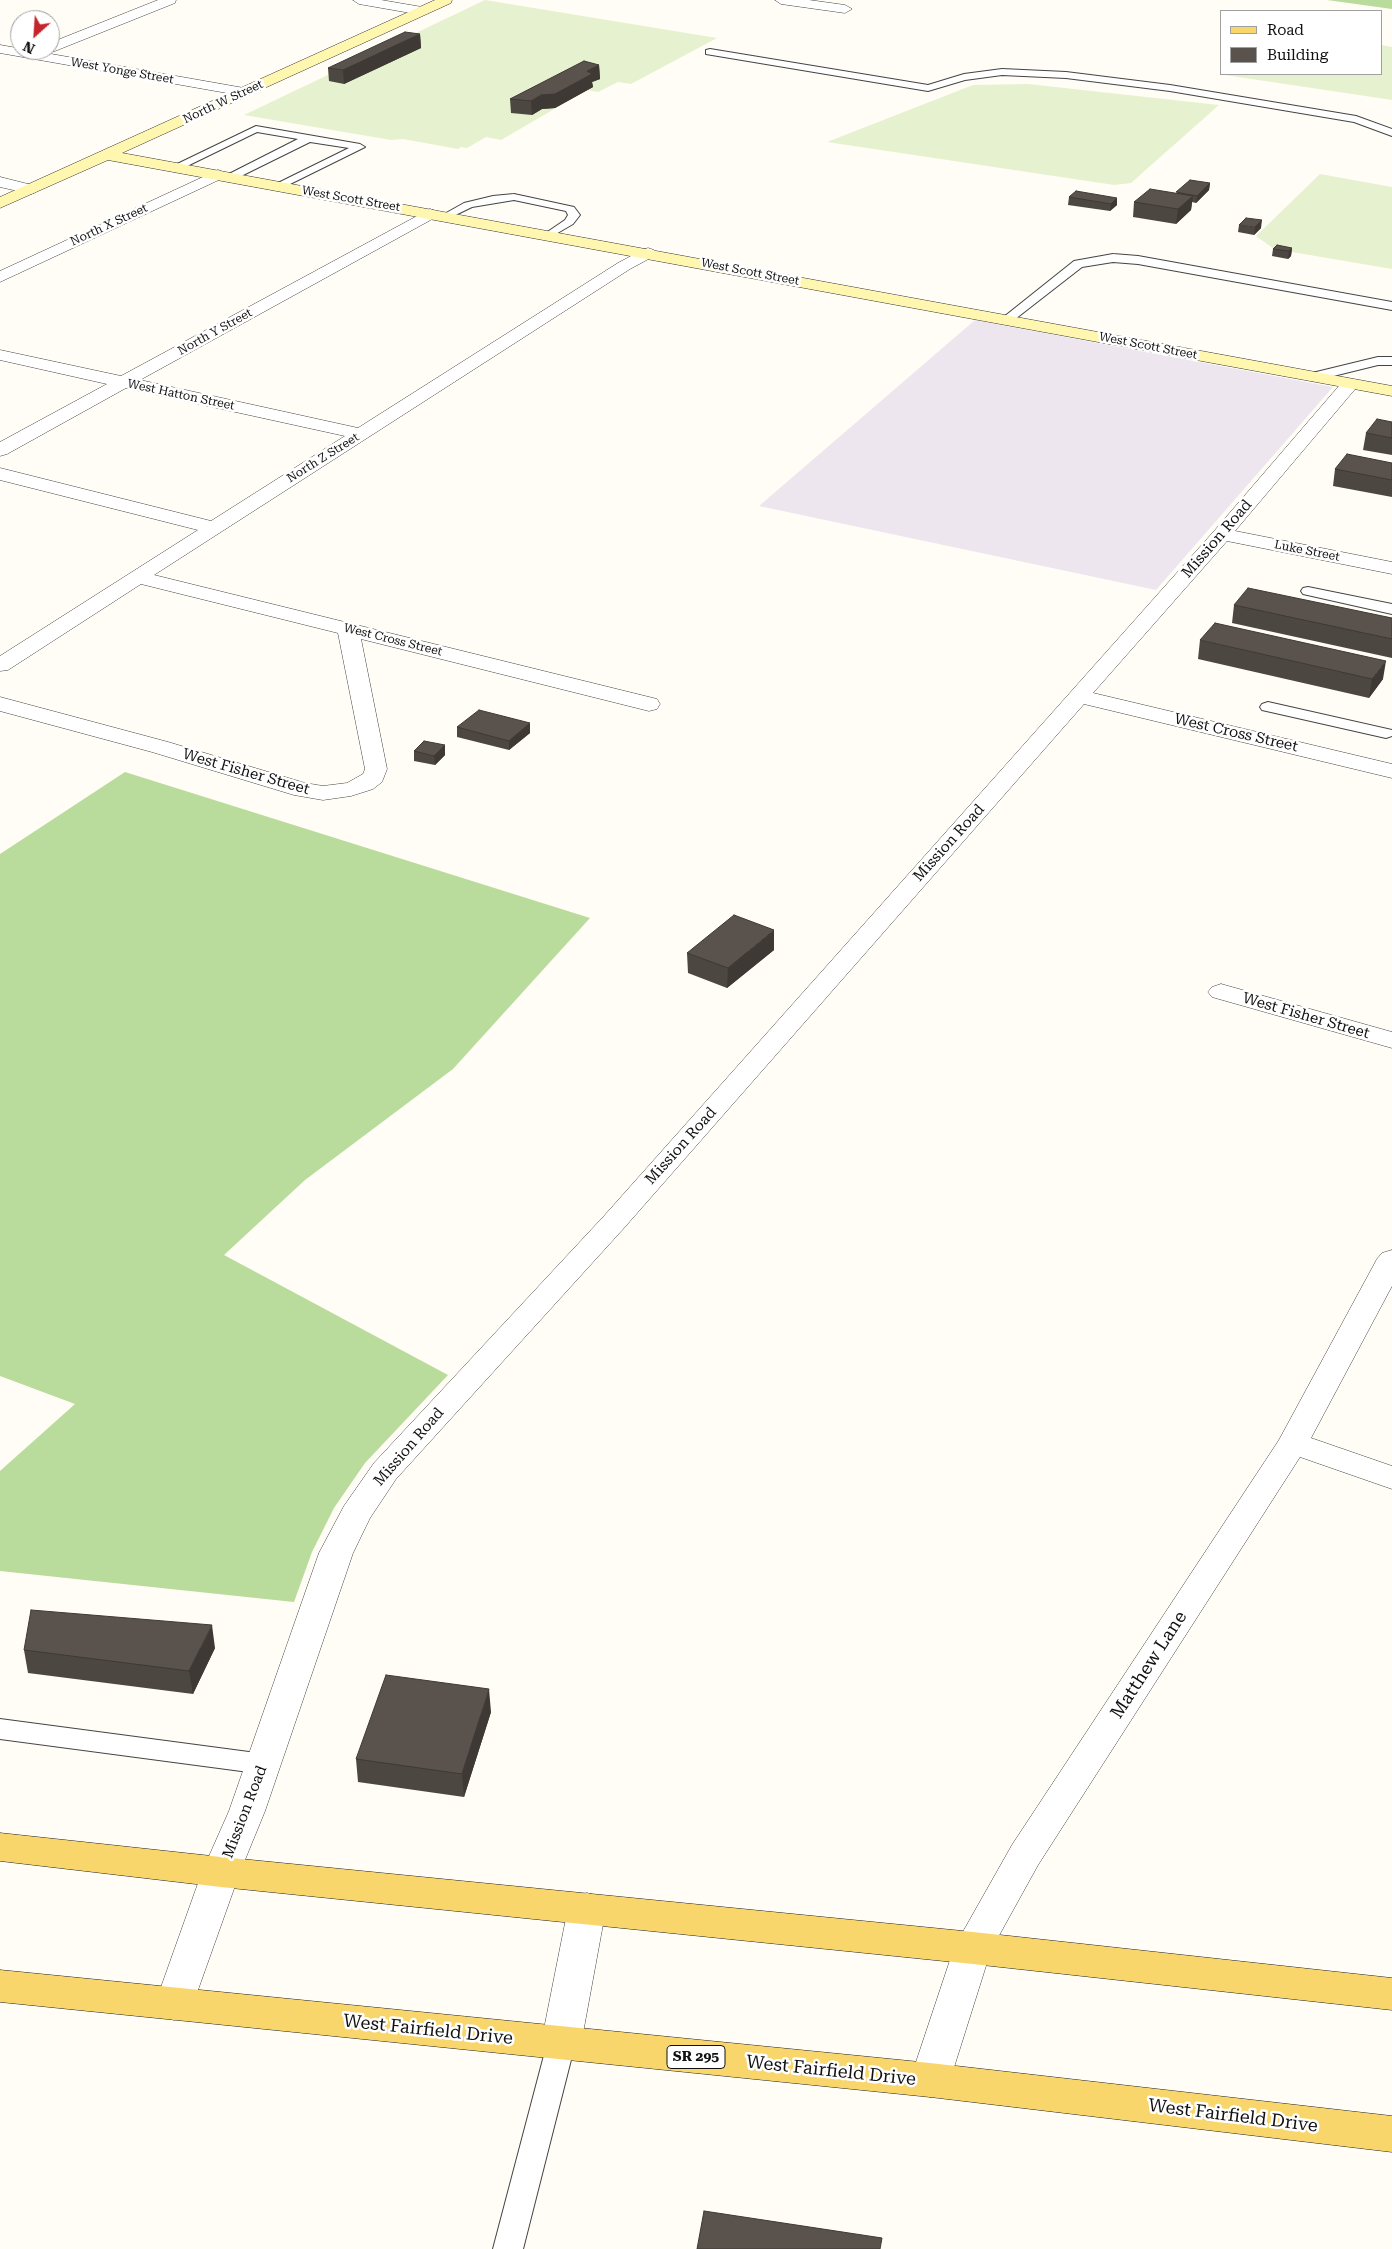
<!DOCTYPE html>
<style>
body{margin:0}
#map{position:relative;width:1392px;height:2249px;overflow:hidden;background:#fffdf5;font-family:"Roboto Serif",serif}
canvas{display:block}
.legend{position:absolute;left:1220px;top:10px;width:162px;height:65px;box-sizing:border-box;background:#fff;border:1px solid #a0a0a0;margin:0;padding:6px 9px;list-style:none;font-size:15px;color:#111}
.legend li{display:flex;align-items:center;gap:10px;height:25px}
.legend b{width:25px;border:1px solid #a0a0a0}
.north{position:absolute;left:10px;top:10px;width:50px;height:50px;box-sizing:border-box;background:#fff;border:1px solid #a0a0a0;border-radius:50%;rotate:206deg;font-size:14px;font-weight:700;line-height:20px;text-align:center;color:#111}
.north::after{content:'';display:block;margin:auto;width:18px;height:22px;background:#c4262e;clip-path:polygon(50% 0,100% 100%,50% 72%,0 100%)}
</style>
<div id="map">
<canvas width="1392" height="2249"></canvas>
<ul class="legend">
<li><b style="height:6px;background:#f9d66b"></b>Road</li>
<li><b style="height:14px;background:#5a524d"></b>Building</li>
</ul>
<div class="north">N</div>
</div>
<script>
const ctx = document.querySelector('canvas').getContext('2d');
ctx.lineJoin = 'round';
function paint(path, color) { ctx.fillStyle = color; ctx.fill(path, 'evenodd'); }
const shape = rows => new Path2D(rows.map(r => 'M' + r).join(''));
function stroke(path, color, width, dash) { ctx.strokeStyle = color; ctx.lineWidth = width; ctx.lineCap = dash ? 'butt' : 'round'; ctx.setLineDash(dash || []); ctx.stroke(path); }
function drawText(font, color, halo, rows, align = 'center') {
  ctx.font = font + ' "Roboto Serif",serif'; ctx.lineWidth = 5; ctx.setLineDash([]); ctx.textBaseline = 'middle'; ctx.strokeStyle = halo; ctx.fillStyle = color; for (const [text, x, y, turn = 0] of rows) {
    ctx.save(); ctx.translate(x, y); ctx.rotate((+turn || 0) * Math.PI / 180); ctx.textAlign = isNaN(turn) ? turn : align; if (halo) ctx.strokeText(text, 0, 0); ctx.fillText(text, 0, 0); ctx.restore();
  }
}
paint(shape([
 [975,320,1001,325,1333,387,1156,590,759,506]
]), '#eee6ef');
paint(shape([
 [1327,0,1392,0,1392,9],
 [125,772,590,918,453,1069,305,1180,224,1255,448,1375,365,1463,334,1508,312,1552,294,1602,0,1571,0,1471,75,1404,0,1376,0,854]
]), '#b9dc9c');
paint(shape([
 [485,0,717,38,631,84,618,82,598,92,587,90,501,140,486,137,467,148,461,147,458,149,403,139,391,140,244,115],
 [1381,45,1392,47,1392,100,1225,75,1381,74],
 [1028,84,1219,105,1131,183,1114,185,827,142,973,85],
 [1320,174,1392,187,1392,269,1274,249,1256,236]
]), '#e6f2cf');
const lane = shape([
 [710,49,928,85,964,74,1002,69,1066,72,1170,85,1356,116,1392,129,1392,136,1354,122,1170,91,1066,78,1002,75,965,80,928,91,706,54,706,50,710,49],
 [256,126,360,144,365,147,280,189,276,188,274,186,276,184,349,148,310,142,235,179,227,179,225,177,227,175,298,139,257,132,181,169,177,170,171,167,256,126],
 [514,194,574,207,580,215,573,224,549,238,543,235,565,220,568,215,566,211,514,200,472,207,445,220,439,217,464,203,493,196,514,194],
 [1113,254,1138,256,1392,302,1392,310,1138,264,1113,262,1082,267,1010,323,1006,324,1000,320,1074,261,1113,254],
 [1378,357,1392,357,1392,365,1378,365,1313,381,1307,377,1308,374,1378,357],
 [1308,587,1392,604,1392,614,1303,594,1301,591,1303,588,1308,587],
 [1268,702,1392,730,1392,736,1386,738,1262,710,1260,707,1262,704,1268,702],
 [0,1719,264,1754,273,1757,277,1764,273,1771,264,1774,0,1739,0,1719],
 [561,2032,571,2035,575,2044,523,2249,493,2249,547,2044,551,2035,561,2032]
]);
const street = shape([
 [158,0,176,0,175,3,55,51,50,52,45,50,50,50,50,43,158,0],
 [353,0,381,0,422,7,429,11,422,15,359,4,353,0],
 [775,0,809,0,845,5,852,9,845,13,781,4,775,0],
 [0,45,244,88,251,92,244,96,0,53,0,45],
 [218,170,223,172,226,175,223,178,0,282,0,271,218,170],
 [0,177,36,186,39,189,36,192,31,194,0,187,0,177],
 [430,209,436,211,438,214,436,217,140,380,358,428,618,263,642,250,648,248,654,250,656,253,654,256,630,269,154,575,657,699,660,704,657,709,649,711,361,639,387,769,382,782,373,789,351,796,323,800,294,795,152,752,0,711,0,697,168,742,305,783,323,786,347,783,363,774,365,769,338,633,141,584,8,670,0,671,0,656,198,530,0,480,0,468,211,521,345,436,126,388,7,454,0,456,0,442,107,384,0,360,0,350,121,376,430,209],
 [1350,379,1356,380,1359,384,1356,388,1235,531,1392,562,1392,574,1227,541,1093,693,1392,764,1392,778,1084,704,624,1228,396,1479,370,1518,353,1553,265,1811,240,1872,193,2004,188,2015,174,2020,160,2015,155,2004,202,1872,229,1811,319,1553,344,1506,374,1463,604,1216,1215,530,1344,380,1350,379],
 [1221,984,1392,1032,1392,1048,1212,997,1208,992,1212,987,1221,984],
 [1392,1250,1392,1286,1311,1438,1392,1466,1392,1489,1300,1457,1038,1865,991,1950,950,2080,944,2092,930,2097,916,2092,910,2080,954,1948,960,1937,1012,1845,1279,1440,1377,1259,1382,1253,1392,1250],
 [587,1893,600,1897,606,1908,581,2044,575,2056,561,2061,547,2056,541,2044,568,1908,574,1897,587,1893]
]);
const secondary = shape([
 [435,0,452,0,451,3,122,153,1392,386,1392,396,108,160,0,208,0,197,435,0]
]);
const primary = shape([
 [0,1833,221,1857,973,1932,1392,1978,1392,2010,973,1964,221,1887,0,1861,0,1833],
 [0,1970,930,2063,1392,2116,1392,2152,930,2097,0,2002,0,1970]
]);
stroke(lane, '#444', 2);
stroke(street, '#444', 1);
stroke(secondary, '#333', 1);
stroke(primary, '#222', 1);
paint(lane, '#fff');
paint(street, '#fff');
paint(secondary, '#fff6b0');
paint(primary, '#f9d66b');
paint(shape([
 [420,34,421,48,344,84,329,81,328,68],
 [599,65,600,79,592,82,593,87,555,108,542,109,532,115,511,113,510,99],
 [1210,183,1209,190,1196,203,1192,202,1191,210,1176,224,1133,217,1134,202,1176,193],
 [1076,191,1117,205,1110,211,1068,205,1069,197],
 [1239,225,1261,228,1254,235,1238,232],
 [1292,248,1291,256,1288,259,1272,256,1273,249],
 [1392,422,1392,455,1363,450,1366,433],
 [1392,463,1392,497,1333,486,1335,469],
 [1234,605,1392,618,1392,658,1232,623],
 [1200,640,1383,679,1369,698,1198,659],
 [530,723,530,733,509,750,457,737,457,727],
 [445,745,445,755,435,765,414,761,414,751],
 [774,950,727,988,688,973,687,953],
 [215,1648,193,1694,28,1673,24,1650],
 [491,1712,464,1797,358,1782,356,1759]
]), '#4d4742');
paint(shape([
 [420,34,421,48,344,84,343,70],
 [599,65,600,79,592,82,593,87,555,108,542,109,532,115,531,101],
 [1210,183,1209,190,1196,203,1197,196],
 [1193,196,1191,210,1176,224,1178,209],
 [1117,198,1117,205,1110,211,1111,204],
 [1262,220,1261,228,1254,235,1255,227],
 [1292,248,1291,256,1288,259,1289,251],
 [1386,661,1383,679,1369,698,1372,679],
 [530,723,530,733,509,750,509,741],
 [445,745,445,755,435,765,434,756],
 [774,930,774,950,727,988,728,968],
 [212,1625,215,1648,193,1694,189,1671],
 [489,1689,491,1712,464,1797,462,1774]
]), '#3f3936');
const building = shape([
 [405,32,420,34,343,70,328,68,405,32],
 [584,61,599,65,587,71,592,74,555,94,541,95,531,101,510,99,584,61],
 [1190,180,1210,183,1197,196,1176,192,1190,180],
 [1150,189,1193,196,1178,209,1134,202,1150,189],
 [1076,191,1117,198,1111,204,1069,197,1076,191],
 [1246,218,1262,220,1255,227,1239,225,1246,218],
 [1277,245,1292,248,1289,251,1273,249,1277,245],
 [1377,419,1392,422,1392,438,1366,433,1377,419],
 [1347,454,1392,463,1392,480,1335,469,1347,454],
 [1248,588,1392,618,1392,639,1234,605,1248,588],
 [1215,623,1386,661,1372,679,1200,640,1215,623],
 [479,710,530,723,509,741,457,727,479,710],
 [424,741,445,745,434,756,414,751,424,741],
 [734,915,774,930,728,968,687,953,734,915],
 [31,1610,212,1625,189,1671,24,1650,31,1610],
 [386,1675,489,1689,462,1774,356,1759,386,1675],
 [704,2211,882,2238,880,2249,697,2249,704,2211]
]);
paint(building, '#5a524d');
stroke(building, '#3f3936', 1);
drawText('12px', '#111', '#fff', [
 ["West Yonge Street",122,71,10],
 ["North W Street",223,102,-25],
 ["West Scott Street",351,199,10],
 ["North X Street",109,225,-25],
 ["West Scott Street",750,272,11],
 ["North Y Street",215,332,-29],
 ["West Scott Street",1148,346,11],
 ["West Hatton Street",181,395,12],
 ["North Z Street",323,458,-32],
 ["Luke Street",1307,551,11],
 ["West Cross Street",393,640,14]
]);
for (const [x, y, w] of [
 [696,2057,58]
]) { const box = new Path2D(); box.roundRect(x - w / 2, y - 11.5, w, 23, 4); ctx.fillStyle = '#fff'; ctx.fill(box); stroke(box, '#111', 1); }
drawText('bold 14px', '#111', null, [
 ["SR 295",696,2057]
]);
drawText('15px', '#111', '#fff', [
 ["Mission Road",1217,539,-49],
 ["West Cross Street",1236,733,13],
 ["West Fisher Street",246,772,16],
 ["Mission Road",949,843,-48],
 ["West Fisher Street",1306,1016,16],
 ["Mission Road",681,1146,-48],
 ["Mission Road",409,1447,-49],
 ["Mission Road",245,1812,-69]
]);
drawText('18px', '#111', '#fff', [
 ["Matthew Lane",1149,1665,-57],
 ["West Fairfield Drive",428,2030,6],
 ["West Fairfield Drive",831,2071,6],
 ["West Fairfield Drive",1233,2116,7]
]);
</script>
